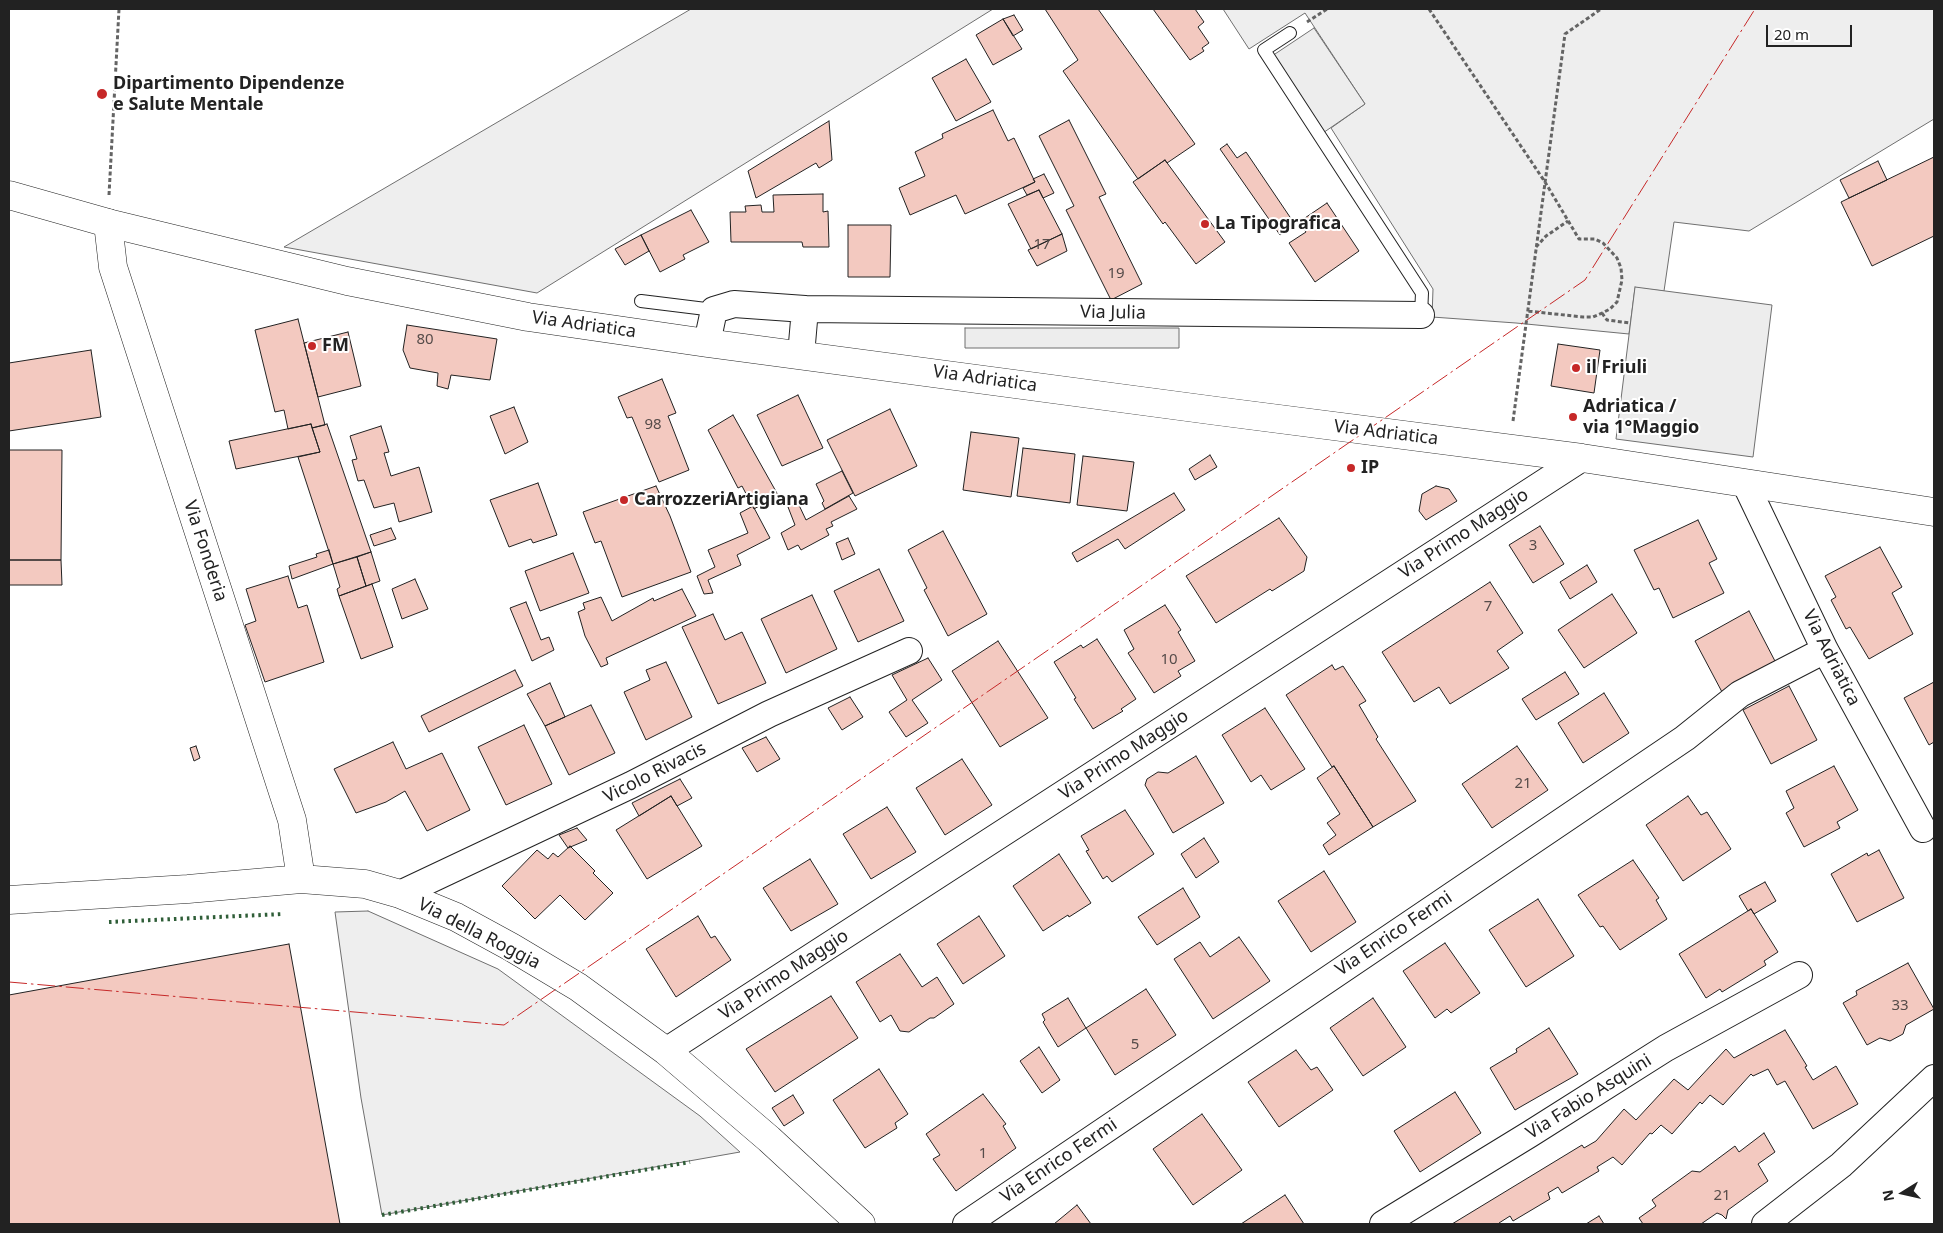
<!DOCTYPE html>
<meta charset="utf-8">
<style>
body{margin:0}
#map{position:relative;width:1943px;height:1233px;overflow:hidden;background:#fff;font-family:"Noto Sans",sans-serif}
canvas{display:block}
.frame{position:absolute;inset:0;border:10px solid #222;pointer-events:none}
.north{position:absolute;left:1878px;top:1168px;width:50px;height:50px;-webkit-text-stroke:4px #fff;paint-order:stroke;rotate:260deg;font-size:14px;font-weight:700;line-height:20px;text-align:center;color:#222}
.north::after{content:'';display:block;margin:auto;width:18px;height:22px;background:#222;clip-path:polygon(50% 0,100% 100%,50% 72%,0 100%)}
.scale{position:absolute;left:1766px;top:25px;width:86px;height:22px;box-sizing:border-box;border:2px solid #222;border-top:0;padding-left:6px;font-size:15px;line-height:18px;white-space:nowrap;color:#222;-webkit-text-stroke:4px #fff;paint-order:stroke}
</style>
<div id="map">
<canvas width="1943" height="1233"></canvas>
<div class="frame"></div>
<div class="north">N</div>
<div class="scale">20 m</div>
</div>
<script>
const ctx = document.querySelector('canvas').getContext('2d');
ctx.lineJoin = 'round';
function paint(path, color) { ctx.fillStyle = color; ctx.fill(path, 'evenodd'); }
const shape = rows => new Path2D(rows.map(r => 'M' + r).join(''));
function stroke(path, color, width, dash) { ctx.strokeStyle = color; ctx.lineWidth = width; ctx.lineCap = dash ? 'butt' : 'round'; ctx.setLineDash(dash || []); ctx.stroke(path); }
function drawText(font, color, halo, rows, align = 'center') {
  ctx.font = font + ' "Noto Sans",sans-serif'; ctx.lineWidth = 4; ctx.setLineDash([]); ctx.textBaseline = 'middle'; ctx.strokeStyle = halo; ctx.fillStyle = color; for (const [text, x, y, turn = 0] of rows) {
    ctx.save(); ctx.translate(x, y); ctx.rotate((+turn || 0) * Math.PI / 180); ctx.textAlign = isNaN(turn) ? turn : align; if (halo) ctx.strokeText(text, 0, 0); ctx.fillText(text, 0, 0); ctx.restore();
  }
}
const green = shape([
 [691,9,993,9,537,293,284,247,691,9],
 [1223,9,1934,9,1934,119,1749,231,1674,222,1664,291,1635,288,1629,334,1516,323,1432,317,1433,289,1331,128,1365,104,1305,13,1249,49,1223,9],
 [368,911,498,969,700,1116,740,1152,382,1215,361,1098,335,912,368,911]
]);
paint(green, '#eee');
stroke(green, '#6f6f6f', 1);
const parking = shape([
 [1314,28,1365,104,1320,135,1269,58,1314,28],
 [1635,287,1772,305,1753,457,1616,439,1635,287],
 [965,328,1179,328,1179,348,965,348,965,328]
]);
paint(parking, '#ededed');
stroke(parking, '#6f6f6f', 1);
const building = shape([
 [1045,9,1098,9,1195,144,1167,163,1165,160,1138,179,1063,71,1078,60,1045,9],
 [1153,9,1195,9,1204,22,1198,27,1209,43,1202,48,1204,51,1190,60,1153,9],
 [1014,15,1023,30,1013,36,1003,19,1014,15],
 [1003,19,1022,49,993,65,976,35,1003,19],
 [966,59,991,102,956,121,932,78,966,59],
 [993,110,1008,141,1014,138,1035,182,965,214,956,195,910,215,899,188,925,176,915,152,943,138,942,134,993,110],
 [1069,120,1106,194,1099,197,1142,284,1111,300,1066,210,1074,206,1039,136,1069,120],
 [829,121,832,160,819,168,816,163,756,198,748,171,829,121],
 [1227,144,1237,158,1246,152,1294,223,1280,235,1220,149,1227,144],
 [1934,157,1934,236,1872,266,1841,202,1934,157],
 [1165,160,1225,242,1196,264,1165,222,1163,224,1133,182,1165,160],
 [1878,161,1887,180,1849,198,1840,180,1878,161],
 [1044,174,1054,193,1043,198,1039,190,1027,195,1023,188,1035,182,1033,179,1044,174],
 [1039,190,1062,234,1031,249,1008,204,1039,190],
 [823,194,823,212,828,211,829,247,803,247,802,242,731,242,730,212,746,212,745,206,761,205,762,212,774,212,773,195,823,194],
 [1327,203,1359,251,1315,282,1289,243,1306,232,1299,222,1327,203],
 [691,210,709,242,683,255,685,259,660,272,641,235,691,210],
 [848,225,891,225,890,277,848,277,848,225],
 [1062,234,1067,251,1037,266,1028,250,1062,234],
 [641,235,649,251,625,265,615,249,641,235],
 [298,319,325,425,312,428,311,424,288,429,284,410,275,412,255,330,298,319],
 [407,325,497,339,490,380,451,375,448,389,437,386,438,373,410,368,403,350,407,325],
 [348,332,361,386,318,397,304,343,348,332],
 [1558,344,1600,350,1594,393,1551,386,1558,344],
 [91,350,101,417,9,431,9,363,91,350],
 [662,379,676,413,668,416,689,470,659,482,632,417,627,418,618,397,662,379],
 [798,395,823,448,782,466,757,415,798,395],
 [514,407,528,442,505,454,490,416,514,407],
 [890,409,917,466,855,496,827,440,890,409],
 [733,415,778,495,754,509,742,486,738,488,708,430,733,415],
 [311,424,320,452,236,469,229,441,311,424],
 [327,424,371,552,333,564,298,457,320,452,312,428,327,424],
 [381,426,389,452,384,453,391,476,419,467,432,512,399,522,394,503,374,508,364,480,358,481,352,460,357,459,350,436,381,426],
 [971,432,1019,438,1011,497,963,490,971,432],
 [1023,448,1075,454,1070,503,1017,496,1023,448],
 [9,450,62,450,61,560,9,560,9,450],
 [1210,455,1217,467,1195,480,1189,469,1210,455],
 [1083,456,1134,462,1127,511,1077,505,1083,456],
 [842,471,853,493,825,509,822,503,824,501,816,484,842,471],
 [538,483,557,535,533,543,531,539,509,547,490,500,538,483],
 [656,486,670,516,691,572,622,597,601,541,595,543,583,512,656,486],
 [1436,486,1449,489,1457,501,1426,520,1419,511,1422,494,1436,486],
 [1174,493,1185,510,1125,549,1118,539,1077,562,1072,553,1174,493],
 [849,496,857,509,831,522,833,526,826,529,829,535,801,550,798,545,788,550,781,533,795,525,788,507,798,503,806,520,849,496],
 [753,506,770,538,737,555,741,565,708,580,713,593,704,594,697,576,715,567,708,550,748,533,740,513,753,506],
 [1279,518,1307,557,1304,571,1272,591,1270,589,1216,623,1186,576,1279,518],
 [1698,520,1717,559,1709,563,1724,593,1673,618,1659,588,1654,590,1634,550,1698,520],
 [1540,526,1564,564,1533,583,1509,545,1540,526],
 [391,528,396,539,374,546,370,535,391,528],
 [943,531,987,614,948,636,924,590,927,588,908,550,943,531],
 [848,538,855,554,842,560,836,543,848,538],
 [1880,547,1902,587,1892,593,1913,634,1869,659,1850,627,1846,629,1831,600,1836,597,1825,576,1880,547],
 [329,550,333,564,292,579,289,566,317,557,316,554,329,550],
 [371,552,380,581,366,586,357,557,371,552],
 [573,553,589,593,540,611,525,571,573,553],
 [357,557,366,586,339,596,337,589,340,587,333,564,357,557],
 [9,560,61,560,62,585,9,585,9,560],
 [1587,565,1597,582,1570,599,1560,582,1587,565],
 [879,569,904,621,858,642,834,591,879,569],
 [288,576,298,608,307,605,324,662,265,682,245,625,256,621,246,589,288,576],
 [415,579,428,609,402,619,392,589,415,579],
 [1490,582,1523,633,1497,651,1509,668,1450,704,1439,687,1414,702,1382,652,1490,582],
 [372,584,393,647,361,659,339,596,372,584],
 [682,589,696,616,606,658,608,664,601,667,585,636,578,612,585,609,583,603,601,597,612,621,653,598,654,601,682,589],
 [1612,594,1637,633,1584,668,1558,630,1612,594],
 [812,595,837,649,786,673,761,619,812,595],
 [526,602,541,640,549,637,554,650,532,661,510,608,526,602],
 [1165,605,1181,630,1178,632,1195,661,1178,671,1181,676,1154,693,1128,653,1134,649,1124,630,1165,605],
 [1749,611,1776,663,1722,692,1695,641,1749,611],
 [713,614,725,640,742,632,766,683,718,704,682,627,713,614],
 [1097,639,1136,699,1121,709,1123,711,1093,729,1074,699,1076,698,1054,662,1081,645,1083,648,1097,639],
 [998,641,1048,718,1000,747,952,671,998,641],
 [928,658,942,680,912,700,928,723,906,737,889,712,907,700,892,675,928,658],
 [666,662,692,717,646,740,624,692,650,680,646,670,666,662],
 [1332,665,1335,670,1343,666,1366,701,1359,705,1378,737,1376,739,1416,801,1373,827,1334,766,1332,767,1286,695,1332,665],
 [515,670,523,686,429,732,421,716,515,670],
 [1565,672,1579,694,1536,720,1522,699,1565,672],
 [1934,682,1934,742,1929,745,1904,698,1934,682],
 [550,683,565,717,545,726,527,694,550,683],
 [1789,686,1817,740,1771,764,1743,710,1789,686],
 [1604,693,1629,733,1583,763,1558,723,1604,693],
 [850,697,863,717,842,730,828,708,850,697],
 [591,705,615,753,569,775,545,726,591,705],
 [1265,708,1305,769,1271,790,1261,775,1251,782,1222,735,1265,708],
 [524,725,552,784,506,805,478,747,524,725],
 [766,737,780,759,757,772,742,748,766,737],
 [393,742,406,769,442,753,470,810,427,831,405,791,386,802,356,813,334,769,393,742],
 [196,746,200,758,194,761,190,748,196,746],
 [1517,746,1548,790,1492,828,1462,784,1517,746],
 [1196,756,1224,803,1173,833,1145,785,1147,779,1158,772,1168,773,1196,756],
 [962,759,992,805,945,835,916,788,962,759],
 [1334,766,1373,827,1329,855,1323,845,1336,835,1327,823,1340,814,1317,778,1334,766],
 [1834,766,1858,810,1837,822,1840,828,1804,847,1786,813,1794,808,1786,791,1834,766],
 [680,779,692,798,677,806,671,796,639,816,632,803,680,779],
 [671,796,702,846,647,879,616,830,671,796],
 [1688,796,1701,815,1707,812,1731,849,1683,881,1646,825,1688,796],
 [887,807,916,852,871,879,843,834,887,807],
 [1125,810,1154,854,1112,882,1107,876,1103,879,1086,851,1089,850,1081,836,1125,810],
 [577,828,587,840,568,848,559,835,577,828],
 [1204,838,1219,862,1196,878,1181,854,1204,838],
 [570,846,595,871,593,873,613,893,585,920,560,895,535,919,502,886,537,850,548,859,553,853,558,857,570,846],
 [1879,850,1904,898,1857,922,1831,874,1867,853,1868,856,1879,850],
 [1059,854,1091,903,1069,917,1068,915,1043,931,1013,886,1059,854],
 [810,859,838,904,791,931,763,888,810,859],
 [1633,860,1659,898,1656,900,1667,919,1620,950,1603,926,1600,927,1578,895,1633,860],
 [1324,871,1356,922,1311,952,1278,901,1324,871],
 [1765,882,1776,901,1754,914,1751,909,1748,911,1739,896,1765,882],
 [1183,888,1200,917,1157,945,1138,917,1183,888],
 [1538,899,1574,956,1526,987,1489,930,1538,899],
 [1751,909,1778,952,1764,961,1766,965,1722,992,1720,989,1706,998,1679,954,1751,909],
 [698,916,711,938,715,936,731,960,676,997,646,949,698,916],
 [979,916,1005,956,963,984,937,944,979,916],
 [1239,937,1270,981,1213,1019,1174,959,1200,942,1210,957,1239,937],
 [1445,943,1480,993,1451,1013,1447,1009,1435,1018,1403,971,1445,943],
 [289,944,340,1224,9,1224,9,995,289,944],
 [900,954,922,987,937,977,954,1004,934,1018,930,1018,909,1032,900,1031,891,1015,880,1022,856,982,900,954],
 [1908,963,1934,1009,1906,1025,1903,1034,1890,1041,1880,1038,1867,1045,1843,1003,1857,995,1856,991,1908,963],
 [1146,989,1176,1035,1115,1075,1086,1028,1146,989],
 [831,996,858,1038,775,1092,746,1049,831,996],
 [1068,998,1086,1028,1058,1047,1043,1022,1045,1020,1042,1014,1068,998],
 [1373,998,1406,1047,1363,1076,1330,1028,1373,998],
 [1549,1028,1578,1074,1515,1110,1490,1068,1517,1052,1516,1049,1549,1028],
 [1785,1030,1807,1066,1805,1067,1813,1080,1836,1066,1858,1104,1813,1129,1785,1081,1777,1085,1768,1069,1753,1076,1751,1074,1723,1105,1710,1095,1702,1104,1700,1102,1672,1134,1661,1125,1652,1134,1650,1133,1622,1165,1613,1157,1597,1167,1599,1171,1562,1193,1558,1187,1548,1193,1550,1199,1513,1221,1510,1216,1499,1223,1500,1224,1452,1224,1582,1145,1584,1148,1596,1141,1624,1109,1636,1120,1674,1079,1688,1090,1726,1049,1734,1058,1785,1030],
 [1039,1047,1060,1080,1042,1093,1020,1061,1039,1047],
 [1296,1050,1311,1070,1317,1067,1333,1090,1279,1127,1248,1082,1296,1050],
 [879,1069,908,1114,895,1123,897,1128,865,1148,833,1100,879,1069],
 [1455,1092,1481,1133,1420,1172,1394,1131,1455,1092],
 [983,1094,1006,1124,1003,1126,1016,1148,956,1191,933,1159,940,1155,926,1134,983,1094],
 [793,1095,804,1113,784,1126,772,1108,793,1095],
 [1202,1114,1242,1170,1193,1205,1153,1149,1202,1114],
 [1764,1133,1775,1152,1758,1164,1768,1181,1728,1210,1726,1219,1722,1215,1717,1213,1701,1224,1643,1224,1639,1218,1656,1206,1652,1200,1692,1171,1700,1172,1735,1146,1739,1152,1764,1133],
 [1285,1195,1304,1224,1241,1224,1285,1195],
 [1077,1205,1091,1224,1054,1224,1077,1205],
 [1599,1216,1604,1224,1586,1224,1599,1216]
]);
paint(building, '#f3c9c0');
stroke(building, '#222', 1);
const service = shape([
 [1290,33,1264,50,1422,293,1421,315],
 [641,301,714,310]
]);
const minor = shape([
 [707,343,714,310,734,304,805,309,1421,315],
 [801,355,805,309],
 [1745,483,1825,650,1923,829],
 [400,894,631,785,769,714,909,651],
 [666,1051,1582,458],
 [966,1224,1685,738,1740,694,1825,650],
 [1383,1224,1530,1134,1666,1048,1799,975],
 [1765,1224,1841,1165,1934,1078]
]);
const tertiary = shape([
 [108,223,113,267,292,820,301,879],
 [9,900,188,889,301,879,365,884,400,894,456,917,511,947,578,987,666,1051,769,1139,861,1224]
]);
const primary = shape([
 [9,195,108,223,347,281,528,317,707,343,1217,411,1582,458,1934,512]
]);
stroke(service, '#222', 14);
stroke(minor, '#222', 28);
stroke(tertiary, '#222', 29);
stroke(primary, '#222', 29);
stroke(shape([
 [1429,9,1545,182,1579,239,1595,239,1603,243,1617,258,1621,268,1622,280,1617,302,1610,309,1602,313,1593,317,1583,317,1527,311],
 [1307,22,1327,9],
 [109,195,119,9],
 [1536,247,1546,236,1568,221],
 [1602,313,1607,320,1630,323],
 [1513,421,1565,34,1601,9]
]), '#646464', 3, [4, 2.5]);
stroke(service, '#fff', 12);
stroke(minor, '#fff', 26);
stroke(tertiary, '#fff', 28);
stroke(primary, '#fff', 28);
stroke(shape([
 [109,922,283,914],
 [382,1215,690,1162]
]), '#2f5e38', 4, [2.5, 4]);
stroke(shape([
 [9,982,504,1025,1585,280,1755,9]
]), '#c62828', 1, [18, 4, 2.5, 4]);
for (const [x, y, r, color] of [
 [102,94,6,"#c62828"],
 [1205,224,5,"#c62828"],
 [312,346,5,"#c62828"],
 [1576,368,5,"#c62828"],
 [1573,417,5,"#c62828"],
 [1351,468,5,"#c62828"],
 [624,500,5,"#c62828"]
]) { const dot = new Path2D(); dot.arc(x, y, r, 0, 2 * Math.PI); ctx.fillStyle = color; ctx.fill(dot); stroke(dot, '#fff', 2); }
drawText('15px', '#564c4a', null, [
 ["17",1042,245],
 ["19",1116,274],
 ["80",425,340],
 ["98",653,425],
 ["3",1533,546],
 ["7",1488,607],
 ["10",1169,660],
 ["21",1523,784],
 ["33",1900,1006],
 ["5",1135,1045],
 ["1",983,1154],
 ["21",1722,1196]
]);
drawText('bold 18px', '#222', '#fff', [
 ["Dipartimento Dipendenze",113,84],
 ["e Salute Mentale",113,105],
 ["La Tipografica",1215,224],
 ["FM",322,346],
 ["il Friuli",1586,368],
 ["Adriatica /",1583,407],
 ["via 1°Maggio",1583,428],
 ["IP",1361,468],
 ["CarrozzeriArtigiana",634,500]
], 'left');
drawText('18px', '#222', '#fff', [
 ["Via Julia",1113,313,1],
 ["Via Adriatica",584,325,8],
 ["Via Adriatica",985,379,8],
 ["Via Adriatica",1386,433,7],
 ["Via Primo Maggio",1464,534,-33],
 ["Via Fonderia",205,551,72],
 ["Via Adriatica",1831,658,63],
 ["Via Primo Maggio",1124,755,-33],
 ["Vicolo Rivacis",655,773,-27],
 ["Via della Roggia",479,934,27],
 ["Via Enrico Fermi",1394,934,-34],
 ["Via Primo Maggio",784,975,-33],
 ["Via Fabio Asquini",1589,1097,-32],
 ["Via Enrico Fermi",1059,1161,-34]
]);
</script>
